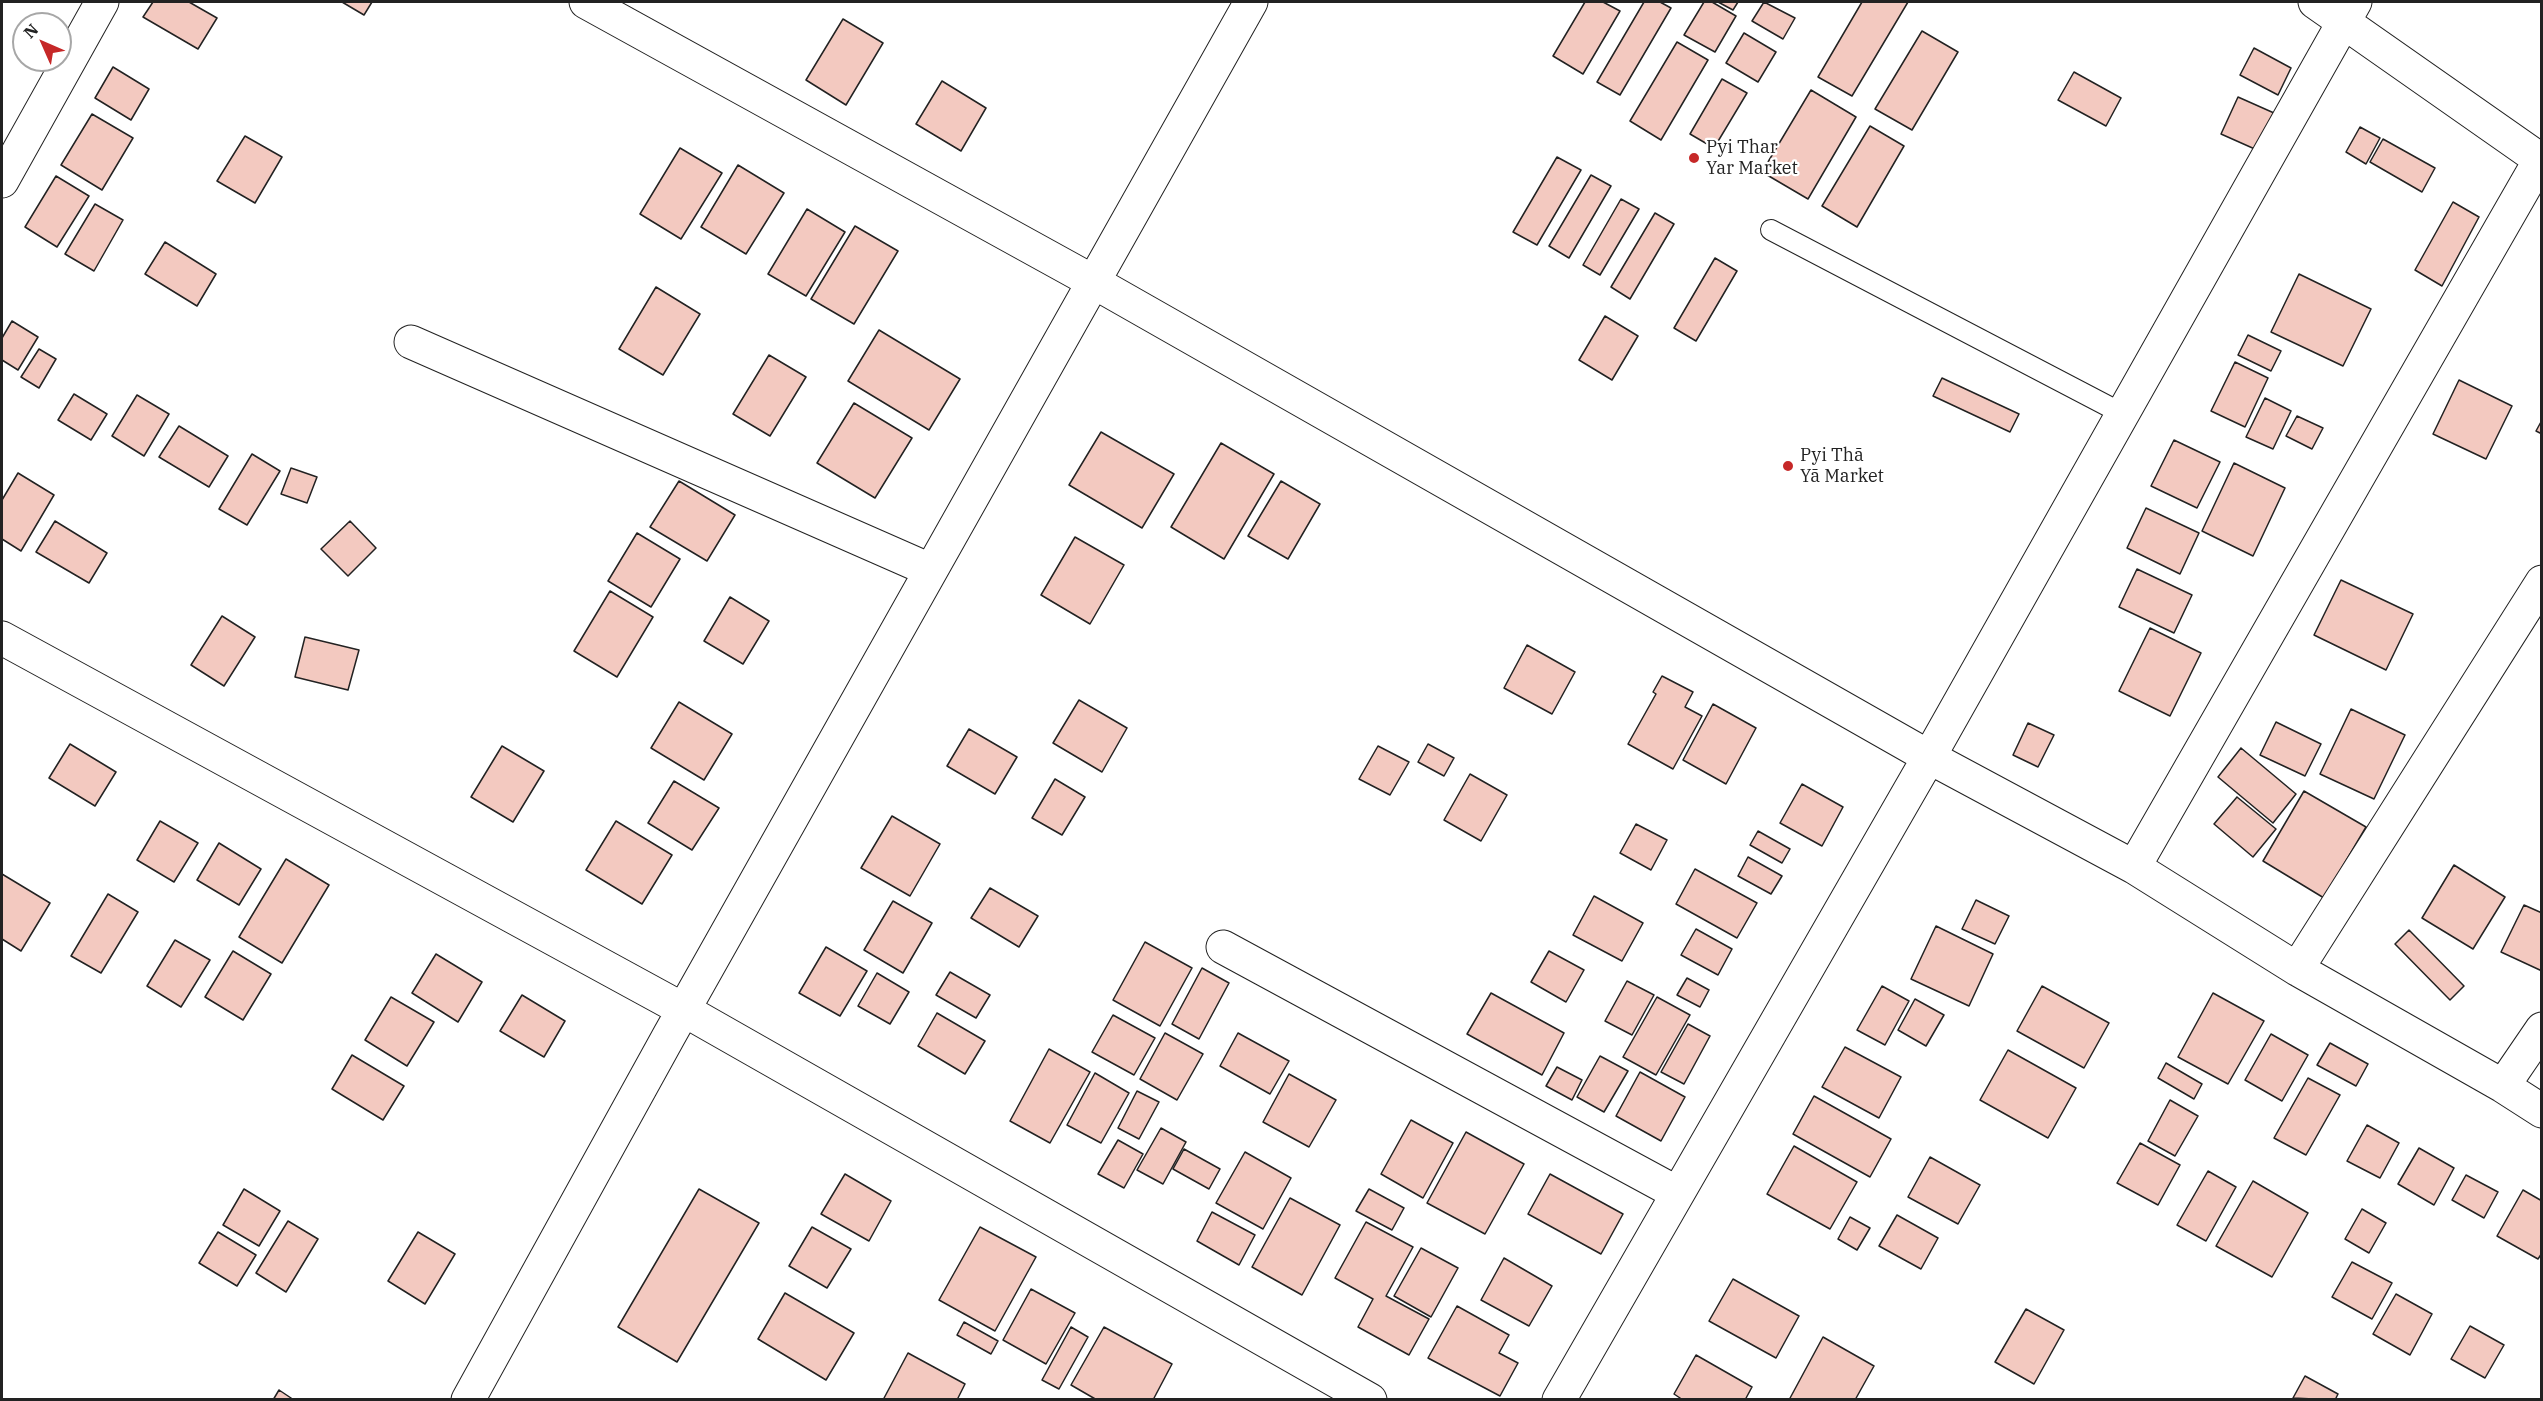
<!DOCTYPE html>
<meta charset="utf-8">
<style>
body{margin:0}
#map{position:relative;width:2543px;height:1401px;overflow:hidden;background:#fff;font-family:"IBM Plex Serif",serif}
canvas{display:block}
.frame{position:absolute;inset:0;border:3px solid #222;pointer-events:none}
.north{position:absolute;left:12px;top:12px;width:60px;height:60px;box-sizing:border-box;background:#fff;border:2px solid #a7a7a7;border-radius:50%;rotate:315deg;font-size:16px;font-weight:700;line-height:24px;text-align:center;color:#222}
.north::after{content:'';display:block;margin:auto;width:21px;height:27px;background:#c62828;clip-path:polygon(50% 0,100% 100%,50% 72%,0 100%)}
</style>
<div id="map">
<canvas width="2543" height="1401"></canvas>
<div class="frame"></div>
<div class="north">N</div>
</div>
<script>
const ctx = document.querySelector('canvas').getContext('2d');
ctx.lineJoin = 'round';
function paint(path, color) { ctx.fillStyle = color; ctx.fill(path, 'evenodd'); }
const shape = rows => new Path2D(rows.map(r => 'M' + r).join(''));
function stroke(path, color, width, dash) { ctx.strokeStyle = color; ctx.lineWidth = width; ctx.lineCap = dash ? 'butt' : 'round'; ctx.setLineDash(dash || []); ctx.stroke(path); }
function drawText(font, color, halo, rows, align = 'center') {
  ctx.font = font + ' "IBM Plex Serif",serif'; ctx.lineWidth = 4.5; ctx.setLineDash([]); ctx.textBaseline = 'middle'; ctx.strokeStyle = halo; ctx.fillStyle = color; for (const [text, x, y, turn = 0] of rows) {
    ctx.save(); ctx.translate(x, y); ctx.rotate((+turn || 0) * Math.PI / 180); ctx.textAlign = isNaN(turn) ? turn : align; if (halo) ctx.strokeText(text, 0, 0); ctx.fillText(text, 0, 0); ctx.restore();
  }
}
const building = shape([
 [153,2,189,2,217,18,198,49,143,17,153,2],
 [342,2,372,2,364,15,342,2],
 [1585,2,1603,2,1620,11,1583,74,1553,56,1585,2],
 [1644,2,1660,2,1671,8,1620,95,1597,82,1644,2],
 [1704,2,1712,2,1736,16,1715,52,1684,35,1704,2],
 [1718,2,1738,2,1733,10,1718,2],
 [1764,2,1795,18,1783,39,1752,21,1764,2],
 [1862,2,1908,2,1852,96,1818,77,1862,2],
 [843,19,883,43,846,105,806,80,843,19],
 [1922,31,1958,52,1912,130,1875,109,1922,31],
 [1744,33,1776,52,1758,82,1726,63,1744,33],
 [1677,42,1708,60,1661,140,1630,121,1677,42],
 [2254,48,2291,68,2278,95,2240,75,2254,48],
 [113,67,149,89,131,120,95,98,113,67],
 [2074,72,2121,98,2106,126,2058,100,2074,72],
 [1722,79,1747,93,1714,148,1690,134,1722,79],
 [942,81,986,108,961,151,916,124,942,81],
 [1811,90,1856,117,1808,199,1762,172,1811,90],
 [2238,97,2274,113,2257,150,2221,134,2238,97],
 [92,114,133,138,102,190,61,165,92,114],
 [1870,126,1904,146,1857,227,1822,206,1870,126],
 [2360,127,2380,138,2366,164,2346,152,2360,127],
 [245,136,282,157,255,203,217,181,245,136],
 [2383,139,2435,168,2422,192,2370,162,2383,139],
 [680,148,722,173,681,239,640,214,680,148],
 [1557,157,1581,170,1537,245,1513,232,1557,157],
 [738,165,784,193,746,254,701,227,738,165],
 [1591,175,1611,186,1569,258,1549,246,1591,175],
 [56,176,89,196,57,247,25,227,56,176],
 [1621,199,1639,209,1600,275,1583,265,1621,199],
 [2453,202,2479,217,2442,286,2415,270,2453,202],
 [95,204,123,220,94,271,65,254,95,204],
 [807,209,845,232,806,296,768,274,807,209],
 [1655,213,1674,224,1630,299,1611,287,1655,213],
 [855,226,898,251,854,324,811,299,855,226],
 [165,242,216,274,197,306,145,274,165,242],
 [1715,258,1737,271,1696,341,1674,328,1715,258],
 [2299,274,2371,309,2343,366,2271,332,2299,274],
 [656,287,700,314,663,375,619,349,656,287],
 [1605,316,1638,336,1612,380,1579,360,1605,316],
 [12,321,38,337,18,370,2,360,2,338,12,321],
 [879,330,960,379,929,430,848,381,879,330],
 [2248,335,2281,351,2271,371,2238,355,2248,335],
 [39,349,56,359,39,388,21,377,39,349],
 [769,355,806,377,770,436,733,414,769,355],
 [2235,362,2268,378,2245,427,2211,411,2235,362],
 [1942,378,2019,414,2010,432,1933,396,1942,378],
 [2459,380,2512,406,2486,459,2433,434,2459,380],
 [74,394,107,414,91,440,58,420,74,394],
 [137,395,169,414,144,456,112,436,137,395],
 [2265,398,2291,411,2273,449,2246,437,2265,398],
 [854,403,912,438,875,498,817,463,854,403],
 [2297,416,2323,428,2312,449,2286,436,2297,416],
 [2542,420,2542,434,2536,431,2542,420],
 [179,426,228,456,209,487,159,457,179,426],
 [1101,432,1174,474,1142,528,1069,485,1101,432],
 [2174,440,2220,462,2197,508,2151,486,2174,440],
 [1221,443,1274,474,1224,559,1171,527,1221,443],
 [252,454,280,471,247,525,219,509,252,454],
 [2234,463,2285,488,2253,556,2202,531,2234,463],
 [291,468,317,477,307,503,281,494,291,468],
 [18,473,54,495,21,551,2,539,2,500,18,473],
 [679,481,735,515,707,561,650,527,679,481],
 [1281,481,1320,504,1288,559,1248,536,1281,481],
 [2146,508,2199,533,2180,574,2127,548,2146,508],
 [55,521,107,553,89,583,36,552,55,521],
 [350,521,376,548,348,576,321,549,350,521],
 [637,533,680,559,651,607,608,581,637,533],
 [1075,537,1124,565,1090,624,1041,595,1075,537],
 [2137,569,2192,595,2174,633,2119,607,2137,569],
 [2341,580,2413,614,2386,670,2314,635,2341,580],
 [610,591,653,617,617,677,574,651,610,591],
 [730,597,769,621,743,664,704,641,730,597],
 [222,616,255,637,224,686,191,665,222,616],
 [2150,628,2201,653,2170,716,2119,691,2150,628],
 [305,637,359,650,348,690,295,677,305,637],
 [1527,645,1575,672,1552,714,1504,688,1527,645],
 [1662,676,1693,692,1685,707,1702,716,1673,769,1628,744,1656,694,1653,692,1662,676],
 [1079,700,1127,728,1102,772,1053,743,1079,700],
 [679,702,732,734,704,780,651,748,679,702],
 [1713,704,1756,728,1726,784,1683,760,1713,704],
 [2351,709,2405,735,2374,799,2320,774,2351,709],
 [2276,722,2321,744,2305,776,2260,755,2276,722],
 [2028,723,2054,735,2038,767,2013,755,2028,723],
 [969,729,1017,757,995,794,947,766,969,729],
 [70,744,116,772,95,806,49,778,70,744],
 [1428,744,1454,758,1444,776,1418,762,1428,744],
 [502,746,544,771,513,822,471,797,502,746],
 [1378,746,1409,762,1390,795,1359,779,1378,746],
 [2241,748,2296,794,2273,823,2218,777,2241,748],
 [1470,774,1507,795,1481,841,1444,820,1470,774],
 [1055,779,1085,797,1062,835,1032,818,1055,779],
 [674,781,719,808,692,850,648,823,674,781],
 [1802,784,1843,807,1822,846,1780,823,1802,784],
 [2304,791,2366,827,2324,898,2263,861,2304,791],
 [2237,797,2276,829,2253,857,2214,824,2237,797],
 [892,816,940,844,910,896,861,868,892,816],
 [160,821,198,843,174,882,137,860,160,821],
 [616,821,672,855,642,904,586,870,616,821],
 [1636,824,1667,840,1651,870,1620,853,1636,824],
 [1758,831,1790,849,1782,863,1750,845,1758,831],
 [219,843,261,869,239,905,197,880,219,843],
 [1748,857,1782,876,1771,894,1738,876,1748,857],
 [286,859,329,885,282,963,239,937,286,859],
 [2454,865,2505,897,2473,949,2422,918,2454,865],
 [1695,869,1757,903,1737,938,1676,904,1695,869],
 [2,874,50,903,21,951,2,939,2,874],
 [990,888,1038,916,1019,947,971,918,990,888],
 [108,894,138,912,101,973,71,956,108,894],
 [1594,896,1643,923,1622,961,1573,935,1594,896],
 [1976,900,2009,916,1995,944,1962,929,1976,900],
 [893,901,932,923,903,973,864,950,893,901],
 [2524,905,2542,913,2542,971,2501,952,2524,905],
 [1936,926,1993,954,1969,1006,1911,979,1936,926],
 [1696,929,1732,949,1718,975,1681,955,1696,929],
 [2409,930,2464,986,2450,1000,2395,944,2409,930],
 [175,940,210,960,181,1007,147,986,175,940],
 [1145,942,1192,968,1160,1026,1113,1000,1145,942],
 [826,947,867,971,840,1016,799,993,826,947],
 [233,951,271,974,243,1020,205,997,233,951],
 [1549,951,1584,970,1566,1002,1531,982,1549,951],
 [436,954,482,982,458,1022,412,993,436,954],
 [1202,968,1229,983,1199,1039,1172,1024,1202,968],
 [950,972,990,995,976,1018,936,995,950,972],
 [877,973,909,992,890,1024,858,1006,877,973],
 [1687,978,1709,990,1700,1007,1677,995,1687,978],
 [1627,981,1654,995,1632,1035,1605,1021,1627,981],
 [1882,986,1909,1001,1885,1045,1857,1030,1882,986],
 [2042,986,2109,1023,2084,1068,2017,1031,2042,986],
 [1491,993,1564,1033,1542,1075,1467,1034,1491,993],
 [2213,993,2264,1021,2228,1084,2178,1057,2213,993],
 [522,995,565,1021,544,1057,500,1031,522,995],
 [391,997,434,1022,407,1066,365,1040,391,997],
 [1657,997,1690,1015,1656,1075,1623,1057,1657,997],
 [1915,999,1944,1015,1926,1046,1898,1030,1915,999],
 [937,1013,985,1041,965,1074,918,1046,937,1013],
 [1113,1015,1155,1038,1134,1075,1092,1052,1113,1015],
 [1688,1024,1710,1036,1684,1084,1661,1072,1688,1024],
 [1165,1033,1203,1054,1177,1100,1140,1079,1165,1033],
 [1238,1033,1289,1061,1270,1094,1220,1066,1238,1033],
 [2271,1034,2308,1055,2282,1101,2245,1080,2271,1034],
 [2330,1043,2368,1064,2356,1086,2317,1065,2330,1043],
 [1845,1047,1901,1077,1879,1118,1822,1087,1845,1047],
 [1049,1049,1090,1072,1050,1143,1010,1121,1049,1049],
 [2008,1050,2076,1088,2048,1138,1980,1100,2008,1050],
 [352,1055,404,1086,383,1120,332,1089,352,1055],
 [1600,1056,1628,1071,1604,1112,1577,1097,1600,1056],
 [2166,1063,2202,1084,2194,1099,2158,1078,2166,1063],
 [1557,1067,1582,1080,1572,1100,1546,1086,1557,1067],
 [1640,1072,1685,1097,1661,1141,1616,1116,1640,1072],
 [1095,1073,1129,1093,1101,1143,1067,1125,1095,1073],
 [1289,1074,1336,1100,1309,1147,1263,1122,1289,1074],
 [2308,1078,2340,1095,2306,1155,2274,1138,2308,1078],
 [1137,1091,1159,1102,1139,1139,1118,1128,1137,1091],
 [1814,1096,1891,1139,1870,1177,1793,1134,1814,1096],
 [2170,1100,2198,1116,2175,1156,2148,1141,2170,1100],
 [1411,1120,1453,1143,1423,1198,1381,1174,1411,1120],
 [2367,1125,2399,1143,2380,1178,2347,1161,2367,1125],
 [1161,1128,1186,1142,1163,1184,1137,1170,1161,1128],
 [1466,1132,1524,1164,1485,1234,1427,1203,1466,1132],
 [1118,1140,1143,1154,1124,1188,1098,1174,1118,1140],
 [2140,1143,2180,1165,2158,1205,2117,1183,2140,1143],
 [1794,1146,1857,1182,1830,1229,1767,1194,1794,1146],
 [2419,1148,2454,1168,2434,1205,2398,1184,2419,1148],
 [1184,1149,1220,1169,1209,1189,1173,1169,1184,1149],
 [1245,1152,1291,1178,1263,1229,1216,1203,1245,1152],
 [1930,1157,1980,1185,1958,1224,1908,1197,1930,1157],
 [2208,1171,2236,1187,2206,1241,2177,1225,2208,1171],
 [845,1174,891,1201,869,1241,821,1214,845,1174],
 [1550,1174,1623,1214,1601,1254,1528,1214,1550,1174],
 [2466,1175,2498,1192,2484,1218,2452,1200,2466,1175],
 [2253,1181,2308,1213,2272,1277,2216,1246,2253,1181],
 [244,1189,280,1211,259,1246,223,1225,244,1189],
 [699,1189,759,1223,677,1362,618,1327,699,1189],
 [1369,1189,1404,1208,1392,1230,1356,1211,1369,1189],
 [2523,1190,2542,1201,2542,1253,2538,1259,2497,1236,2523,1190],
 [1290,1198,1340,1225,1302,1295,1252,1267,1290,1198],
 [2362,1209,2386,1223,2369,1253,2345,1239,2362,1209],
 [1212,1212,1255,1235,1239,1265,1197,1241,1212,1212],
 [1897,1215,1938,1238,1921,1269,1879,1246,1897,1215],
 [1850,1217,1870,1228,1857,1250,1838,1239,1850,1217],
 [288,1221,318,1239,286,1292,256,1273,288,1221],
 [1366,1222,1413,1247,1386,1296,1429,1319,1409,1355,1358,1327,1373,1299,1335,1278,1366,1222],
 [812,1227,851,1249,827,1288,789,1266,812,1227],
 [980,1227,1036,1257,995,1331,939,1300,980,1227],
 [218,1232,256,1255,237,1286,199,1263,218,1232],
 [418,1232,455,1254,425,1304,388,1281,418,1232],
 [1421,1248,1458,1268,1431,1317,1394,1296,1421,1248],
 [1504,1258,1552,1286,1529,1326,1481,1300,1504,1258],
 [2352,1262,2392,1283,2372,1319,2332,1297,2352,1262],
 [1733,1279,1799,1316,1776,1358,1709,1321,1733,1279],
 [1031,1289,1075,1313,1046,1364,1003,1340,1031,1289],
 [785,1293,854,1333,826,1380,758,1339,785,1293],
 [2396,1294,2432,1314,2410,1355,2373,1334,2396,1294],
 [1457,1306,1509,1335,1499,1353,1518,1363,1500,1396,1428,1358,1457,1306],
 [2026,1309,2064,1330,2034,1384,1995,1362,2026,1309],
 [964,1322,998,1341,991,1354,957,1335,964,1322],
 [2470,1326,2504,1345,2485,1378,2451,1359,2470,1326],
 [1071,1327,1088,1337,1059,1389,1042,1380,1071,1327],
 [1104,1327,1172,1364,1153,1400,1097,1400,1071,1385,1104,1327],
 [1823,1337,1874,1366,1855,1400,1789,1400,1823,1337],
 [908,1353,965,1384,957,1400,883,1400,908,1353],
 [1696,1355,1752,1387,1745,1400,1683,1400,1674,1394,1696,1355],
 [2305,1376,2338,1394,2335,1400,2293,1398,2305,1376],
 [279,1390,294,1400,273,1400,279,1390]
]);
paint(building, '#f3c9c0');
stroke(building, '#222', 1.5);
const service = shape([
 [1771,230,2123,414]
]);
const minor = shape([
 [586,2,1092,281,1929,757,2134,867,2297,969,2503,1086,2542,1111],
 [2315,2,2542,161],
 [2,181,102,2],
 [411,342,930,570],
 [2,638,684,1010,1370,1400],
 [2134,867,2540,160],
 [1223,947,1677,1193],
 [2297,969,2542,582],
 [2503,1086,2542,1029],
 [468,1400,670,1034,1251,2],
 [1559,1400,1929,757,2355,2]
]);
stroke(service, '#222', 22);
stroke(minor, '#222', 35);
stroke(service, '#fff', 20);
stroke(minor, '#fff', 33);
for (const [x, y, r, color] of [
 [1694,158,6,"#c62828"],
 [1788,466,6,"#c62828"]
]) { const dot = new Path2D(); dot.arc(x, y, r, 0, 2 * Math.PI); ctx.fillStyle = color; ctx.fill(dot); stroke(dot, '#fff', 2); }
drawText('18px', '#222', '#fff', [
 ["Pyi Thar",1706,148],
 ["Yar Market",1706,169],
 ["Pyi Thā",1800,456],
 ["Yā Market",1800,477]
], 'left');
</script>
